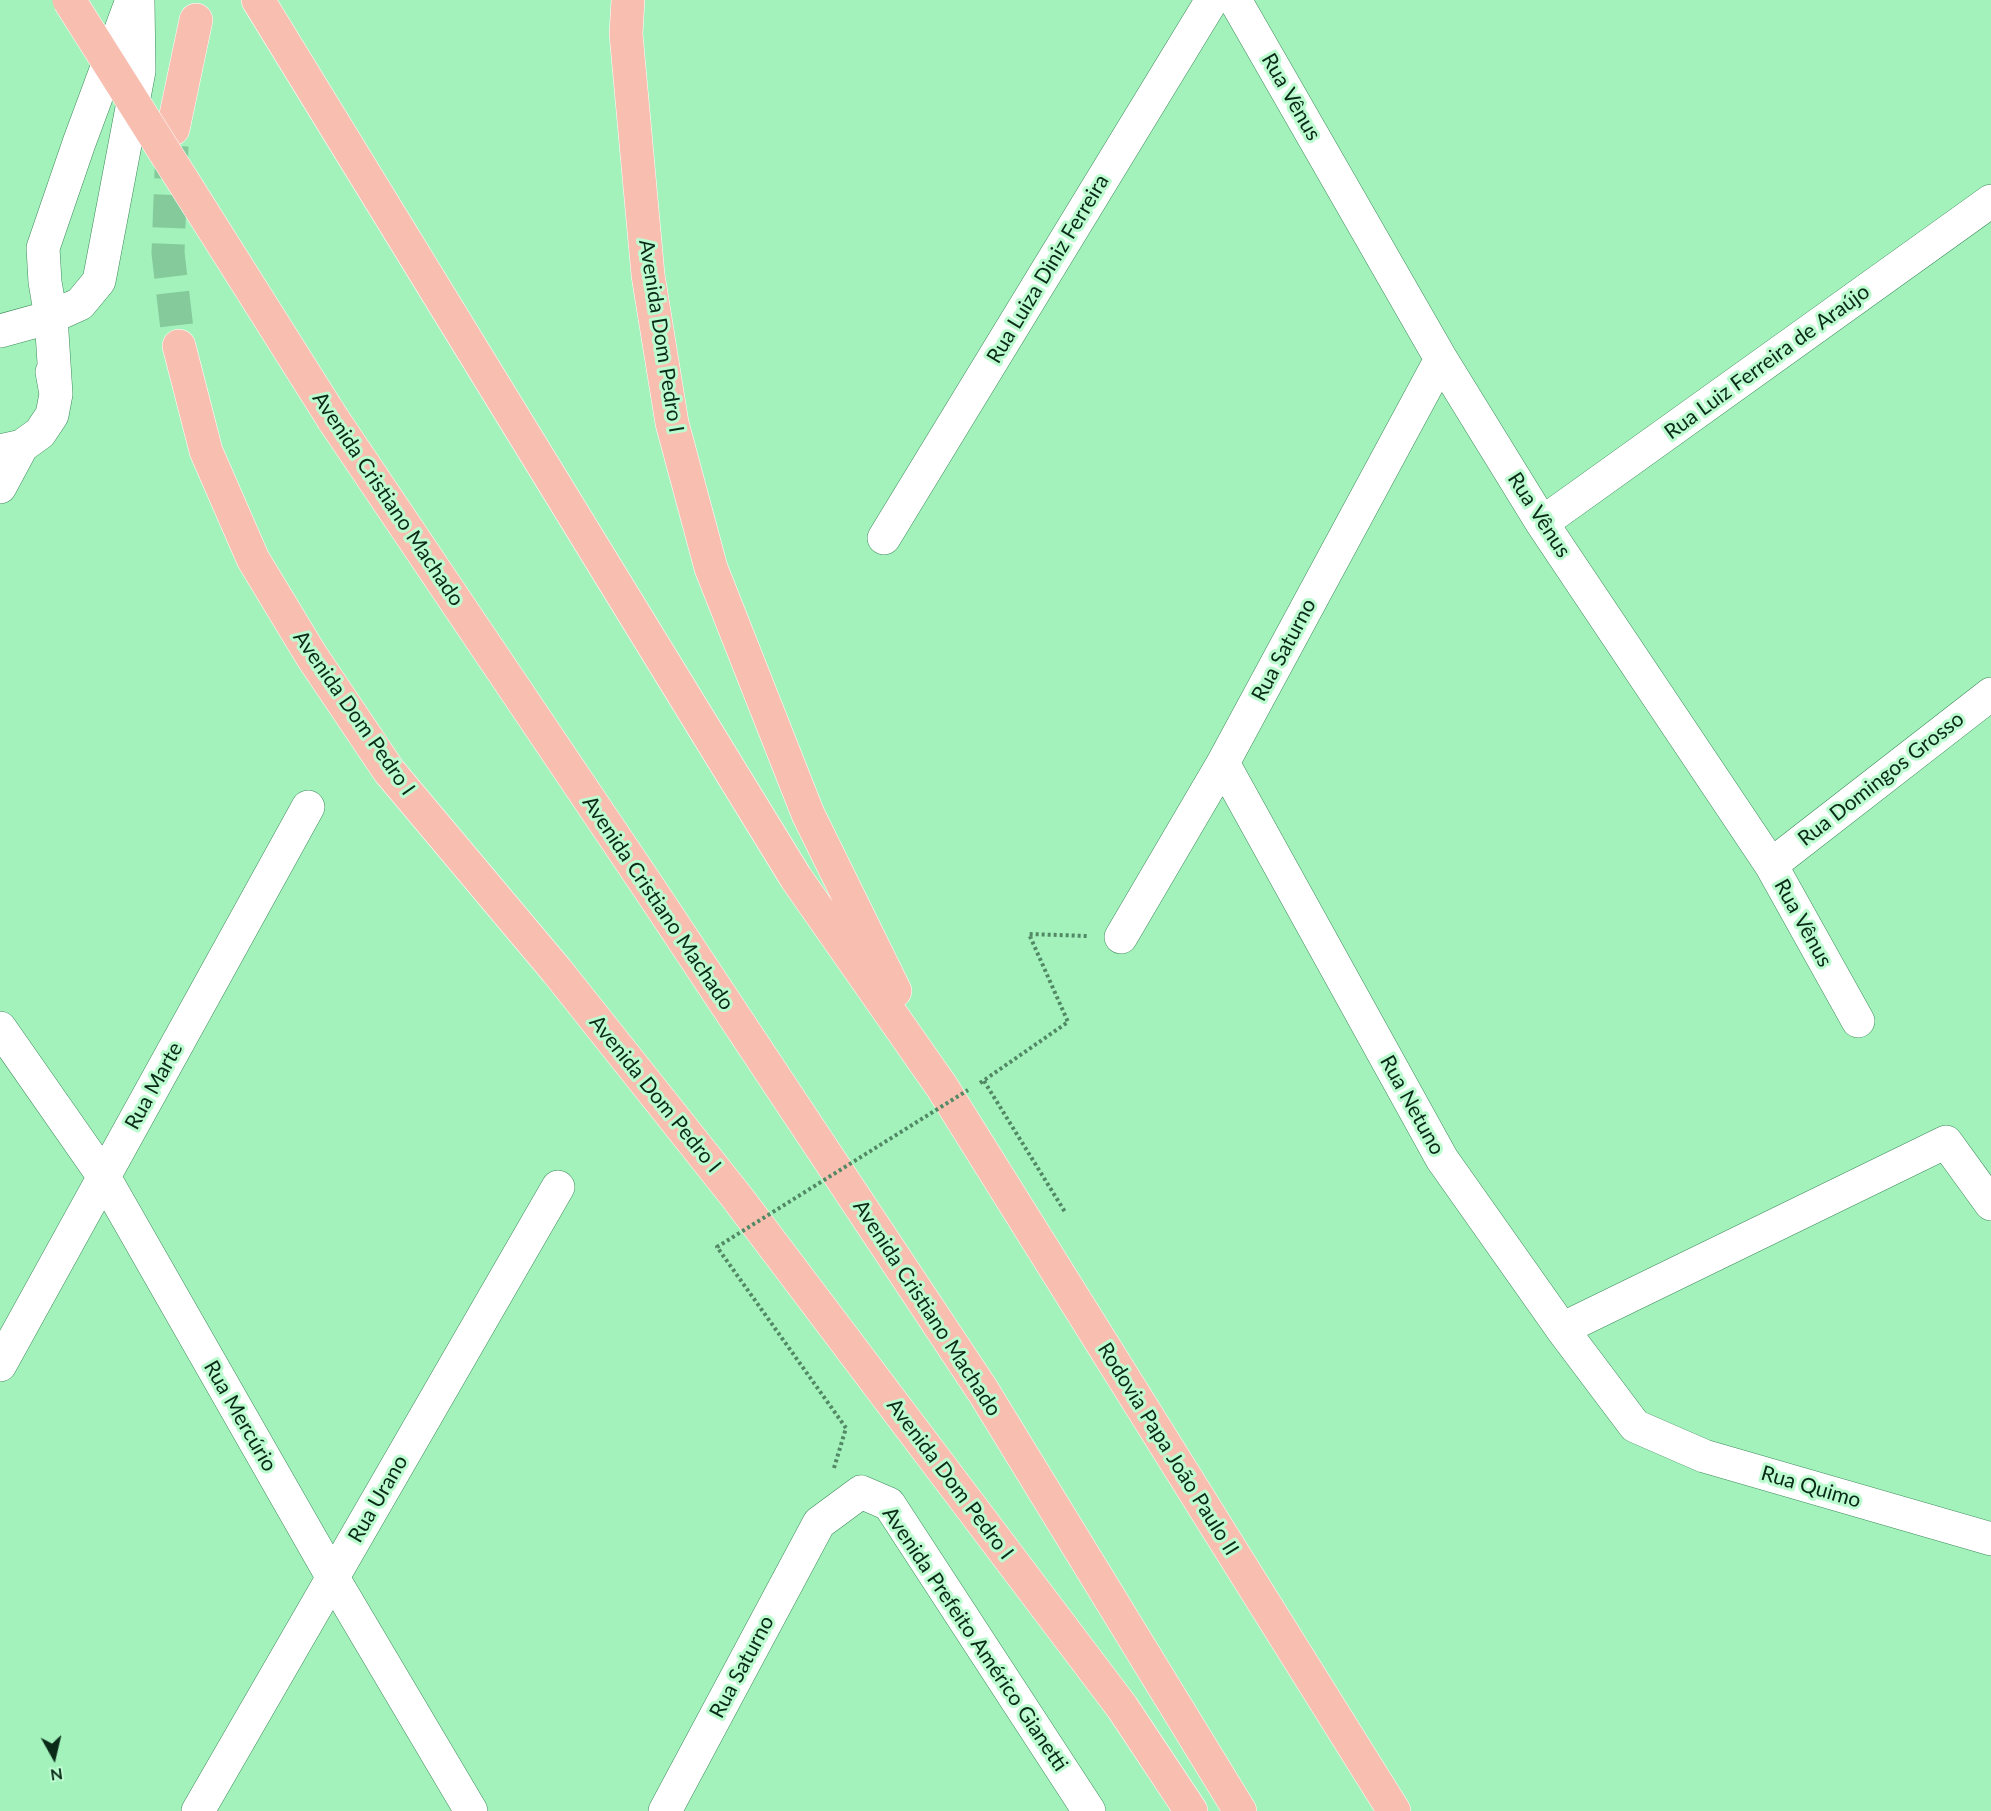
<!DOCTYPE html>
<meta charset="utf-8">
<style>
body{margin:0}
#map{position:relative;width:1991px;height:1811px;overflow:hidden;background:#a3f2bc;font-family:Lato,sans-serif}
canvas{display:block}
.north{position:absolute;left:24px;top:1727px;width:60px;height:60px;-webkit-text-stroke:4px #bdfcd0;paint-order:stroke;rotate:172deg;font-size:16px;font-weight:700;line-height:24px;text-align:center;color:#092b17}
.north::after{content:'';display:block;margin:auto;width:21px;height:27px;background:#092b17;clip-path:polygon(50% 0,100% 100%,50% 72%,0 100%)}
</style>
<div id="map">
<canvas width="1991" height="1811"></canvas>
<div class="north">N</div>
</div>
<script>
const ctx = document.querySelector('canvas').getContext('2d');
ctx.lineJoin = 'round';
const shape = rows => new Path2D(rows.map(r => 'M' + r).join(''));
function stroke(path, color, width, dash) { ctx.strokeStyle = color; ctx.lineWidth = width; ctx.lineCap = dash ? 'butt' : 'round'; ctx.setLineDash(dash || []); ctx.stroke(path); }
function drawText(font, color, halo, rows, align = 'center') {
  ctx.font = font + ' Lato,sans-serif'; ctx.lineWidth = 6; ctx.setLineDash([]); ctx.textBaseline = 'middle'; ctx.strokeStyle = halo; ctx.fillStyle = color; for (const [text, x, y, turn = 0] of rows) {
    ctx.save(); ctx.translate(x, y); ctx.rotate((+turn || 0) * Math.PI / 180); ctx.textAlign = isNaN(turn) ? turn : align; if (halo) ctx.strokeText(text, 0, 0); ctx.fillText(text, 0, 0); ctx.restore();
  }
}
stroke(shape([
 [172,146,168,253,179,346]
]), '#84ca9b', 33, [33, 16]);
const minor = shape([
 [1235,0,1441,359,1542,523,1771,865,1858,1021],
 [0,331,51,317,80,304,99,281,139,71,138,2],
 [56,394,51,317,45,282,43,248,79,143,132,0],
 [0,451,22,446,40,433,52,415,56,394,52,372],
 [0,487,22,446],
 [1542,523,1991,201],
 [884,538,1212,0],
 [1223,763,1442,1159,1562,1329,1635,1426,1704,1456,1991,1539],
 [1771,865,1991,694],
 [1121,937,1223,763,1441,359],
 [0,1028,104,1177,333,1578,471,1811],
 [1562,1329,1946,1142,1991,1204],
 [0,1365,308,807],
 [198,1811,558,1187],
 [665,1811,819,1523,861,1492,889,1504,1089,1811]
]);
const highway = shape([
 [258,0,796,878,942,1087,1394,1811],
 [628,0,626,34,648,275,672,423,711,568,808,814,895,991],
 [173,129,196,20],
 [179,346,206,451,253,559,311,655,389,771,557,971,736,1196,1122,1707,1191,1811],
 [333,419,651,891,983,1391,1240,1811]
]);
stroke(minor, '#3c8a5a', 34);
stroke(highway, '#fff', 34);
stroke(shape([
 [984,1081,1065,1212],
 [980,1083,1068,1022,1029,934,1087,936],
 [834,1468,846,1428]
]), '#528965', 4, [3, 3]);
stroke(minor, '#fff', 33);
stroke(highway, '#f8beb0', 33);
const highwayBridge = shape([
 [69,0,333,419]
]);
stroke(highwayBridge, '#fff', 34, []);
stroke(shape([
 [846,1428,717,1247,968,1090]
]), '#528965', 4, [3, 3]);
stroke(highwayBridge, '#f8beb0', 33);
drawText('21px', '#092b17', '#bdfcd0', [
 ["Rua Vênus",1291,97,60],
 ["Rua Luiza Diniz Ferreira",1048,269,-59],
 ["Avenida Dom Pedro I",661,336,81],
 ["Rua Luiz Ferreira de Araújo",1767,362,-36],
 ["Avenida Cristiano Machado",388,499,56],
 ["Rua Vênus",1539,515,57],
 ["Rua Saturno",1284,650,-62],
 ["Avenida Dom Pedro I",354,713,55],
 ["Rua Domingos Grosso",1881,779,-38],
 ["Avenida Cristiano Machado",658,903,56],
 ["Rua Vênus",1803,923,61],
 ["Rua Marte",154,1086,-61],
 ["Avenida Dom Pedro I",655,1094,51],
 ["Rua Netuno",1412,1105,61],
 ["Avenida Cristiano Machado",927,1308,57],
 ["Rua Mercúrio",240,1416,60],
 ["Rodovia Papa João Paulo II",1168,1449,58],
 ["Avenida Dom Pedro I",950,1479,53],
 ["Rua Quimo",1811,1487,16],
 ["Rua Urano",378,1499,-60],
 ["Avenida Prefeito Américo Gianetti",975,1639,56],
 ["Rua Saturno",742,1667,-62]
]);
</script>
